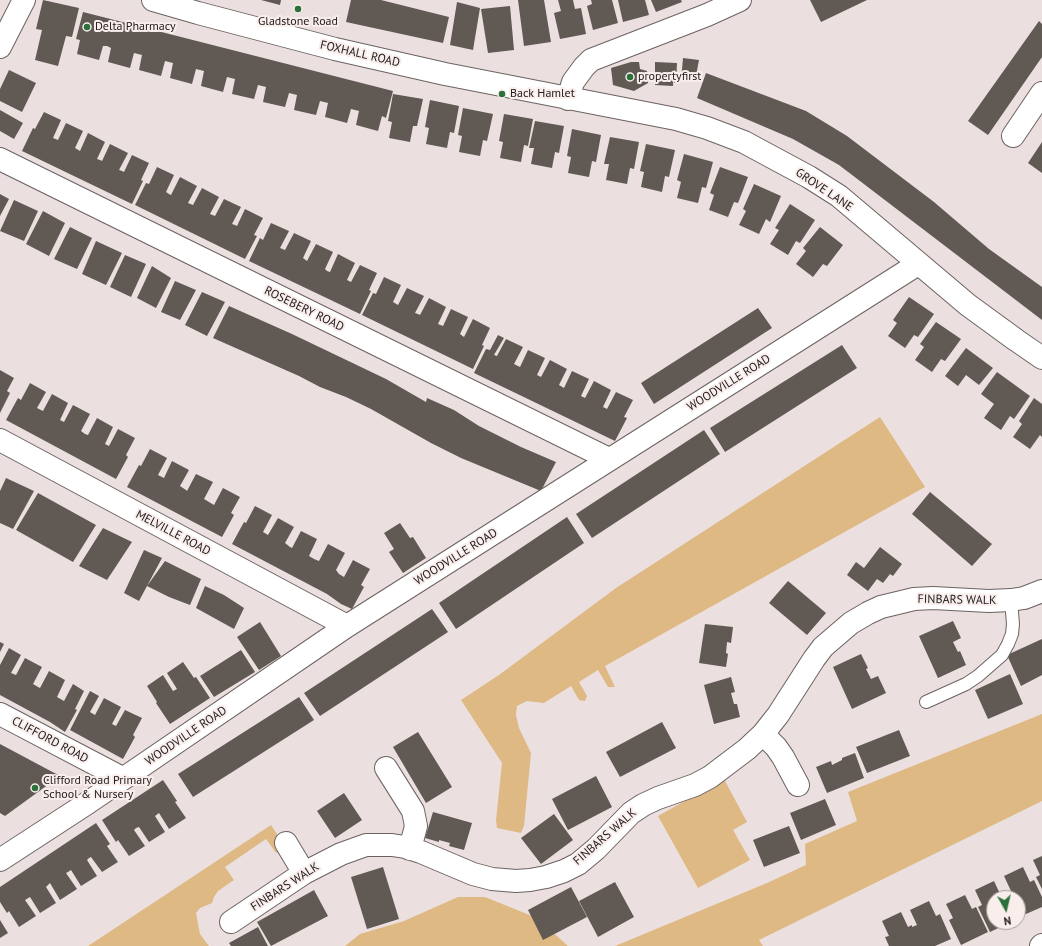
<!DOCTYPE html>
<style>
body{margin:0}
#map{position:relative;width:1042px;height:946px;overflow:hidden;background:#ebe0df;font-family:"PT Sans",sans-serif}
canvas{display:block}
.north{position:absolute;left:986px;top:890px;width:40px;height:40px;box-sizing:border-box;background:#f9eeec;border:1px solid #a49c9a;border-radius:50%;rotate:172deg;font-size:11px;font-weight:700;line-height:16px;text-align:center;color:#242020}
.north::after{content:'';display:block;margin:auto;width:14px;height:18px;background:#2c703c;clip-path:polygon(50% 0,100% 100%,50% 72%,0 100%)}
</style>
<div id="map">
<canvas width="1042" height="946"></canvas>
<div class="north">N</div>
</div>
<script>
const ctx = document.querySelector('canvas').getContext('2d');
ctx.lineJoin = 'round';
function paint(path, color) { ctx.fillStyle = color; ctx.fill(path, 'evenodd'); }
const shape = rows => new Path2D(rows.map(r => 'M' + r).join(''));
function stroke(path, color, width, dash) { ctx.strokeStyle = color; ctx.lineWidth = width; ctx.lineCap = dash ? 'butt' : 'round'; ctx.setLineDash(dash || []); ctx.stroke(path); }
function drawText(font, color, halo, rows, align = 'center') {
  ctx.font = font + ' "PT Sans",sans-serif'; ctx.lineWidth = 4; ctx.setLineDash([]); ctx.textBaseline = 'middle'; ctx.strokeStyle = halo; ctx.fillStyle = color; for (const [text, x, y, turn = 0] of rows) {
    ctx.save(); ctx.translate(x, y); ctx.rotate((+turn || 0) * Math.PI / 180); ctx.textAlign = isNaN(turn) ? turn : align; if (halo) ctx.strokeText(text, 0, 0); ctx.fillText(text, 0, 0); ctx.restore();
  }
}
paint(shape([
 [880,417,925,487,605,666,615,687,608,687,598,670,579,682,587,696,585,701,579,700,571,686,544,703,527,701,517,706,516,715,519,728,531,753,524,826,521,833,497,828,496,820,502,763,461,700,499,675,616,588],
 [1042,714,1042,801,759,940,763,946,615,946,767,883,806,865,805,844,857,821,848,792],
 [724,779,747,822,733,830,750,860,698,888,658,816],
 [271,825,284,845,284,848,276,853,266,839,225,867,234,880,218,891,214,897,212,903,200,908,196,913,200,934,209,946,88,946],
 [458,897,485,897,537,918,568,946,345,946,360,934,404,921]
]), '#deb984');
paint(shape([
 [43,0,79,8,72,37,66,36,58,66,35,60,42,30,36,29],
 [261,0,281,0,280,5],
 [351,0,381,0,449,17,443,43,346,22],
 [518,0,544,0,551,42,524,46],
 [558,0,573,0,575,9,581,8,586,34,560,39,554,13,561,11],
 [591,0,612,0,618,23,593,30,587,6,592,4],
 [618,0,645,0,649,15,623,22],
 [651,0,681,0,682,2,656,12],
 [810,0,867,0,821,22],
 [457,2,480,8,473,50,450,45],
 [510,6,514,50,488,53,481,9],
 [83,12,393,91,386,118,382,116,378,131,356,125,359,111,351,109,347,123,325,117,328,103,320,101,316,115,294,110,297,95,289,93,285,107,263,102,266,87,258,85,254,99,232,94,235,79,227,77,223,92,201,86,204,71,196,69,192,84,170,78,173,63,165,61,161,76,139,70,142,55,134,53,130,68,108,62,111,48,107,46,103,46,99,60,77,54,80,40,76,39],
 [1039,21,1042,24,1042,57,988,135,968,121],
 [683,58,699,60,696,76,689,75,688,82,681,81],
 [631,62,639,62,640,69,647,71,648,83,634,91,613,85,611,68],
 [655,62,677,63,676,83,673,82,673,86,655,85],
 [9,70,36,83,22,112,0,101,0,89],
 [706,73,806,111,847,136,934,202,989,249,1042,287,1042,320,839,165,793,139,697,98],
 [393,94,423,99,417,126,413,126,410,142,389,138,392,122,388,121],
 [430,100,459,106,454,133,450,132,447,148,426,144,429,128,425,127],
 [463,108,493,114,487,141,483,140,480,156,459,152,462,136,458,135],
 [0,110,23,123,14,139,0,131],
 [44,112,61,120,53,138,58,140,66,123,83,131,75,148,80,151,88,133,105,142,97,159,100,160,102,161,110,144,128,153,119,170,122,171,124,172,132,155,149,163,141,180,143,181,132,204,22,151,33,128,35,129],
 [504,114,533,119,528,146,524,145,521,162,500,158,503,142,499,141],
 [535,121,564,126,559,153,555,152,552,168,531,164,534,148,529,148],
 [572,129,601,135,596,162,592,161,589,177,568,173,571,157,567,156],
 [610,137,639,142,634,169,630,168,627,184,606,180,609,164,604,164],
 [1042,142,1042,173,1028,163],
 [646,144,675,150,669,177,665,176,662,192,641,187,644,172,640,171],
 [684,154,713,162,706,188,702,187,698,203,677,198,681,182,677,180],
 [157,167,174,175,166,192,169,194,171,195,180,177,197,186,188,203,193,205,202,188,219,197,210,214,215,216,224,199,241,207,232,224,235,225,237,226,245,209,263,218,254,235,257,236,245,259,135,205,146,183,149,184],
 [720,167,748,177,738,203,734,202,728,217,709,210,714,195,710,193],
 [754,184,781,196,770,222,766,219,759,234,739,225,746,211,743,209],
 [0,194,9,199,0,216],
 [14,200,38,211,24,241,0,231],
 [790,204,815,220,800,243,796,241,788,255,770,244,779,230,775,228],
 [43,211,65,223,49,256,26,244],
 [271,223,289,231,280,248,285,250,294,233,311,241,303,258,307,261,316,244,333,252,325,269,327,271,330,272,338,254,355,263,347,280,351,282,360,265,377,273,369,290,371,291,360,314,249,261,260,238,263,240],
 [70,227,92,238,77,269,54,259],
 [820,227,843,245,827,266,823,264,813,277,796,264,806,251,803,248],
 [96,241,122,253,106,285,82,274],
 [125,255,146,264,131,297,110,287],
 [152,266,171,278,156,308,137,298],
 [384,277,401,285,393,302,398,305,407,288,424,296,415,313,418,314,420,315,429,298,446,307,438,324,443,326,451,309,468,317,460,334,464,337,473,319,490,328,482,345,484,346,473,369,362,315,373,293,376,294],
 [175,281,196,290,180,320,161,312],
 [202,292,225,302,207,336,185,325],
 [909,297,934,314,918,337,914,335,905,348,888,336,897,323,893,320],
 [229,306,292,334,386,379,426,402,427,398,454,410,479,426,521,447,556,462,541,491,461,458,431,443,371,409,346,397,320,387,299,376,213,338],
 [758,308,772,328,654,404,641,383],
 [936,322,961,339,945,361,941,359,932,372,915,360,924,347,920,344],
 [498,335,504,338,494,355,497,356,506,339,523,347,514,364,520,367,528,350,545,358,537,375,541,377,550,360,567,369,559,385,564,388,572,371,589,379,581,396,585,398,594,381,611,390,603,407,607,409,616,392,633,400,624,417,627,418,615,441,474,373,486,349,490,350],
 [842,345,857,368,725,452,710,428],
 [966,348,993,368,979,385,966,375,958,386,945,376],
 [0,370,14,378,7,391,10,393,0,413],
 [997,372,1030,396,1014,419,1010,416,1001,430,984,418,994,404,981,394],
 [30,383,46,392,37,408,43,411,52,394,68,403,60,420,64,422,73,405,90,414,81,431,85,434,88,435,97,418,113,427,105,444,109,446,118,429,135,438,126,455,128,457,116,479,6,420,18,398,21,400],
 [1034,398,1042,404,1042,437,1040,435,1030,449,1013,437,1022,424,1019,421],
 [704,430,720,454,592,538,576,514],
 [150,449,167,458,158,475,164,478,172,461,189,470,180,486,186,490,187,491,196,474,213,482,204,499,214,505,223,488,240,497,231,513,234,515,222,537,127,487,139,465,141,466],
 [6,478,34,491,13,529,0,523,0,491],
 [930,492,992,544,972,566,912,514],
 [38,493,96,525,73,562,16,530],
 [255,506,272,515,263,532,268,535,278,518,294,527,285,543,290,547,292,548,301,531,317,539,309,556,314,559,319,561,328,544,345,553,336,570,339,574,344,577,353,560,370,569,361,585,364,587,352,609,341,604,327,594,232,544,244,522,246,523],
 [567,517,584,543,456,629,439,603],
 [400,523,410,538,413,537,426,558,403,573,389,552,394,549,384,533],
 [103,528,132,542,107,580,79,566],
 [880,547,902,564,893,576,890,574,883,583,877,579,868,591,847,575,856,562,864,568],
 [144,550,162,558,147,586,165,561,201,579,190,605,169,597,147,586,139,601,124,593],
 [788,581,826,613,807,635,769,603],
 [205,586,224,595,244,608,234,629,196,608],
 [432,609,448,632,320,716,304,693],
 [953,621,961,638,953,642,958,652,960,651,966,665,938,678,919,636],
 [260,622,281,656,259,670,237,637],
 [705,624,733,627,731,643,727,642,726,653,728,654,726,667,699,663],
 [1042,639,1042,675,1021,686,1007,655],
 [0,642,4,644,0,652],
 [9,648,21,655,11,673,16,675,25,658,42,667,33,684,38,687,40,688,49,671,65,680,57,697,64,701,73,684,84,691,75,709,77,710,65,732,50,722,0,695,0,665],
 [241,650,255,672,214,697,200,676],
 [861,654,868,668,866,669,871,679,878,676,886,693,852,709,833,667],
 [183,662,194,678,196,677,210,698,170,724,156,703,157,702,147,686,163,675,173,691,177,689,167,673],
 [1010,674,1023,704,988,719,975,690],
 [731,677,735,692,731,693,734,704,737,704,740,717,714,724,704,685],
 [90,691,99,696,90,712,95,715,104,698,121,707,112,724,116,726,125,710,142,718,133,735,135,737,123,759,70,730],
 [299,697,314,720,193,797,178,774],
 [662,722,676,748,620,777,606,752],
 [899,730,910,756,867,773,856,747],
 [418,732,452,787,426,803,393,747],
 [0,744,60,776,5,816,0,813],
 [855,753,864,778,827,793,816,767,831,761,832,765,842,760,842,758],
 [596,776,612,807,568,830,552,799],
 [163,780,177,801,175,802,186,818,169,829,159,813,155,816,165,832,149,842,139,827,136,828,134,830,145,846,129,856,118,840,116,842,102,820],
 [344,793,362,820,335,838,317,811],
 [825,799,836,825,801,840,790,813],
 [433,812,472,823,464,850,449,846,450,843,439,840,439,842,425,838],
 [554,814,573,840,541,864,521,838],
 [96,823,110,844,107,846,118,862,102,872,91,857,89,858,87,860,97,876,81,886,71,870,68,872,66,873,77,889,60,900,50,883,46,887,56,903,40,913,30,897,25,900,36,916,19,927,9,911,7,913,0,902,0,887],
 [789,826,800,853,764,867,753,840],
 [1042,856,1042,889,1036,877,1040,875,1033,860],
 [383,867,399,919,367,929,351,877],
 [1023,867,1030,882,1034,880,1042,897,1042,907,1019,917,1018,898,1010,898,1007,892,1011,891,1004,876],
 [994,881,1001,896,1005,895,1007,898,994,898,994,922,1011,922,990,932,978,907,982,905,975,890],
 [615,882,634,917,598,937,579,901],
 [571,887,587,917,543,940,528,910],
 [314,890,328,916,271,946,257,922],
 [965,895,972,909,976,907,988,932,961,945,949,920,953,918,946,904],
 [929,901,936,916,940,914,951,939,935,946,889,946,885,937,889,936,882,921,901,912,908,927,912,925,912,927,917,925,910,910],
 [0,920,8,933,0,938],
 [258,927,268,946,231,946,229,943]
]), '#605954');
const lane = shape([
 [926,702,966,684,978,676,1002,655,1008,644,1012,634,1013,624,1011,600]
]);
const street = shape([
 [0,47,24,0],
 [1013,136,1042,93],
 [0,159,609,459],
 [0,440,347,626],
 [0,714,122,778],
 [763,734,776,747,783,757,798,785],
 [386,768,413,811,416,826,410,849],
 [286,843,304,873],
 [0,860,86,804,347,626,918,264],
 [231,922,304,873,341,854,366,845,392,845,405,847,421,852,473,874,492,879,516,881,530,880,546,877,564,871,578,864,596,849,631,813,643,805,658,798,695,785,710,777,747,749,763,734,778,715,814,659,823,647,851,623,868,613,881,607,914,599,933,598,989,601,1011,600,1024,598,1042,591],
 [1041,946,1042,945]
]);
const secondary = shape([
 [153,0,198,13,335,49,445,74,676,119,707,128,744,142,809,177,839,196,968,305,1016,340,1042,358],
 [568,99,573,82,584,67,591,60,707,15,740,0]
]);
stroke(lane, '#6c6261', 14);
stroke(street, '#6c6261', 24);
stroke(secondary, '#6c6261', 24);
stroke(lane, '#fff', 12);
stroke(street, '#fff', 22);
stroke(secondary, '#fff', 22);
for (const [x, y, r, color] of [
 [298,9,4,"#2c703c"],
 [87,27,4,"#2c703c"],
 [630,77,4,"#2c703c"],
 [502,94,4,"#2c703c"],
 [35,788,4,"#2c703c"]
]) { const dot = new Path2D(); dot.arc(x, y, r, 0, 2 * Math.PI); ctx.fillStyle = color; ctx.fill(dot); stroke(dot, '#f9eeec', 1.5); }
drawText('12px', '#242020', '#f9eeec', [
 ["Gladstone Road",298,22,"center"],
 ["Delta Pharmacy",95,27],
 ["propertyfirst",638,77],
 ["Back Hamlet",510,94],
 ["Clifford Road Primary",43,781],
 ["School & Nursery",43,795]
], 'left');
drawText('12px', '#242020', '#f9eeec', [
 ["FOXHALL ROAD",360,54,13],
 ["GROVE LANE",824,190,34],
 ["ROSEBERY ROAD",304,309,26],
 ["WOODVILLE ROAD",729,383,-32],
 ["MELVILLE ROAD",173,533,28],
 ["WOODVILLE ROAD",456,557,-32],
 ["FINBARS WALK",957,600,1],
 ["WOODVILLE ROAD",186,736,-34],
 ["CLIFFORD ROAD",50,740,28],
 ["FINBARS WALK",605,837,-41],
 ["FINBARS WALK",285,887,-33]
]);
</script>
